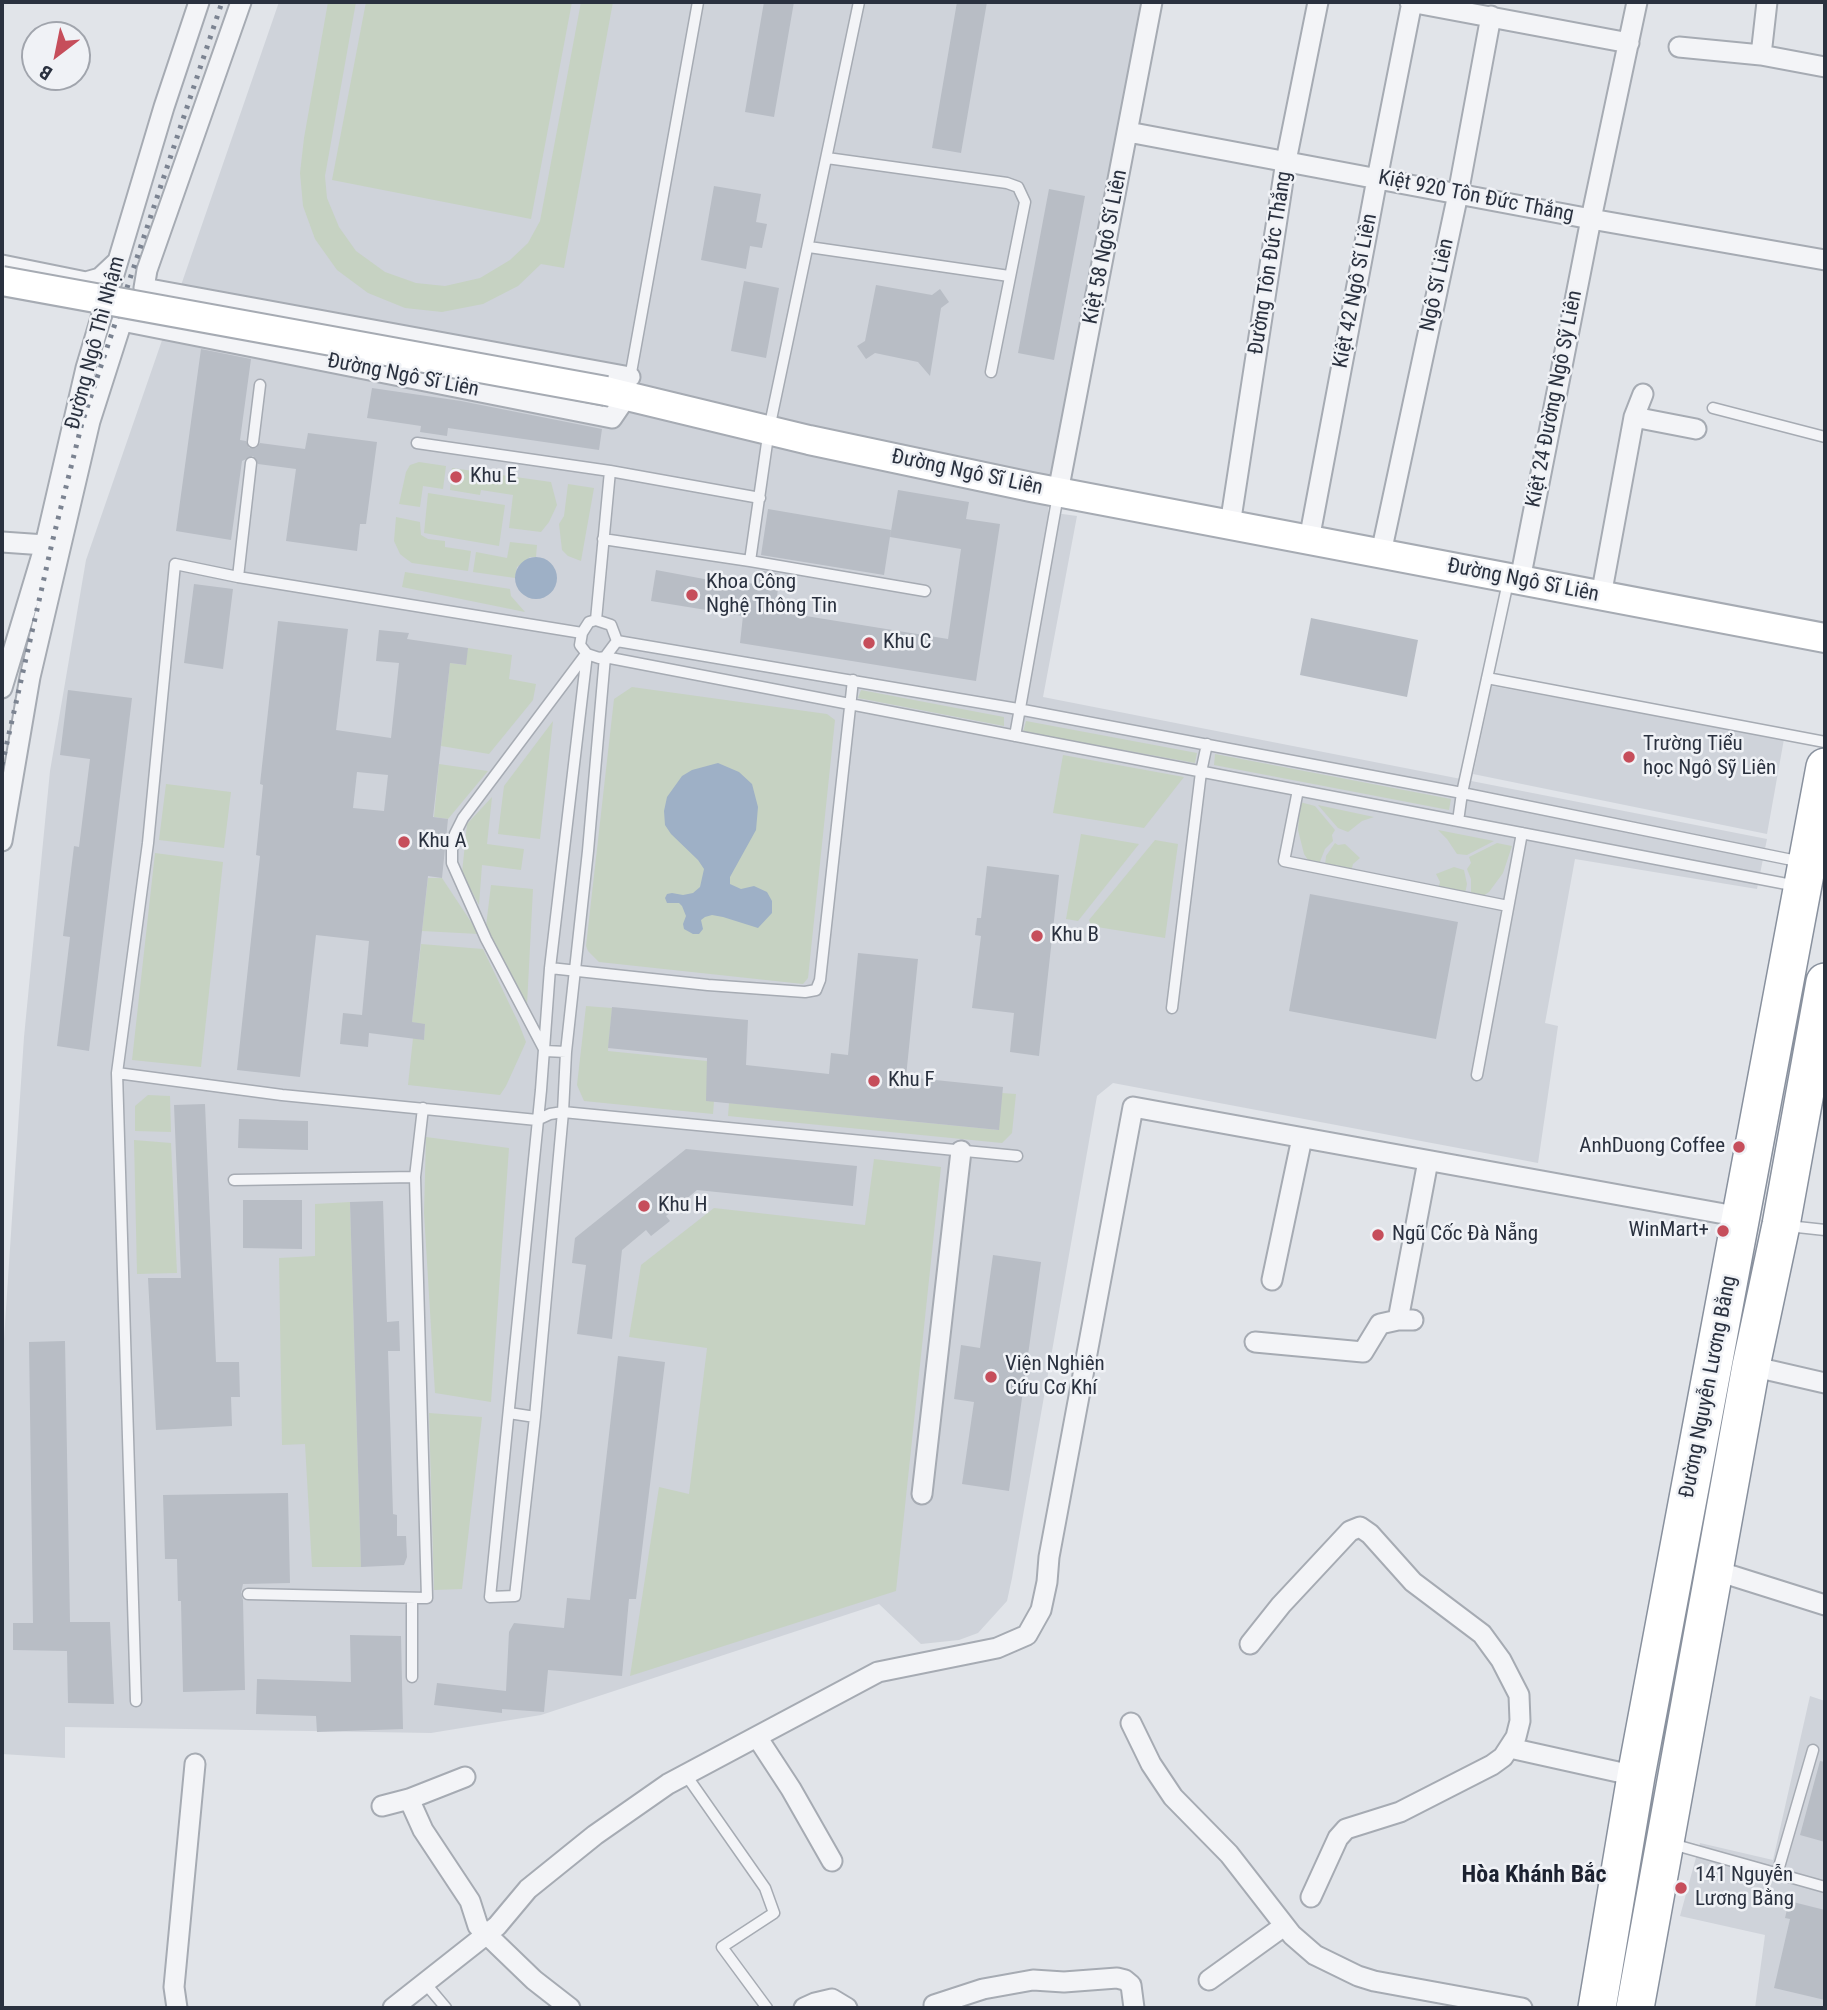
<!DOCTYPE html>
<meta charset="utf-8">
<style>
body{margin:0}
#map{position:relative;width:1827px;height:2010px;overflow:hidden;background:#e1e4e9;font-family:"Roboto Condensed",sans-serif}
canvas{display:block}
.frame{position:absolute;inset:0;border:4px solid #2a313f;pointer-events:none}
.north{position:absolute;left:21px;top:21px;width:70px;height:70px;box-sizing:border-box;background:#f0f2f6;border:2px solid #a1a5ad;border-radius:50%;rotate:212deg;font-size:19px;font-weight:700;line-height:28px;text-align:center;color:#2a313f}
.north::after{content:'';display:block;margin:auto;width:24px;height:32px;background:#c64e5b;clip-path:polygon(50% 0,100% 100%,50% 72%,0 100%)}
</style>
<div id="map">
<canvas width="1827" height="2010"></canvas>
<div class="frame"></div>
<div class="north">B</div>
</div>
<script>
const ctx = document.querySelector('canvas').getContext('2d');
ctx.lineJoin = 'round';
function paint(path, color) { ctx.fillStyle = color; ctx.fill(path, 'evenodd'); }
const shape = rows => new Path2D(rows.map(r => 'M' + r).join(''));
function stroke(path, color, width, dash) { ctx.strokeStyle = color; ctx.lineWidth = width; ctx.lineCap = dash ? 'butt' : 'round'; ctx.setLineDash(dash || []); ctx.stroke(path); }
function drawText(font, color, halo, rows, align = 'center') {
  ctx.font = font + ' "Roboto Condensed",sans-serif'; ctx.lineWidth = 5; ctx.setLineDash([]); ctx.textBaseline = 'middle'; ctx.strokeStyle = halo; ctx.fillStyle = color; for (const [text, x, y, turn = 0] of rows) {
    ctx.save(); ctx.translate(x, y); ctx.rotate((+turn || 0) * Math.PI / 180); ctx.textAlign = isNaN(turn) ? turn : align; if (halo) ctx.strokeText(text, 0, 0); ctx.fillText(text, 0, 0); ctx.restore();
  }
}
paint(shape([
 [279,2,1142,2,1049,500,1048,512,1077,516,1043,697,1767,839,1757,889,1575,859,1545,1023,1558,1026,1538,1163,1113,1083,1097,1096,1012,1578,1007,1601,978,1633,959,1640,921,1644,879,1604,541,1715,431,1733,65,1727,65,1758,2,1754,2,1683,4,1663,2,1662,2,1369,24,1037,50,771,86,560],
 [1492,686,1784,739,1767,834,1473,774],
 [1810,1696,1825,1701,1825,2008,1755,2008,1765,1935,1680,1916,1700,1843,1773,1860]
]), '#cfd3da');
paint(shape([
 [328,2,356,2,325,176,327,198,339,227,356,251,385,272,416,283,445,286,480,278,510,260,528,243,540,221,581,2,613,2,564,268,541,264,518,286,483,304,442,312,405,308,368,293,337,270,315,239,303,206,300,173,304,138],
 [366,2,572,2,531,219,332,180],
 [419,462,446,466,443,489,423,486,420,507,399,504,406,472,410,465],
 [452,468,551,482,557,505,549,522,541,532,509,528,513,495,481,490,480,495,450,490],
 [568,484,594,488,581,561,568,556,562,550,559,524,564,516],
 [428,493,505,505,499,546,424,533],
 [396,517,420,522,421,535,428,539,445,541,445,547,471,551,468,571,412,563,405,558,400,554,394,541],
 [510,542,537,545,536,557,530,557,517,567,515,578,473,572,476,552,507,558],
 [405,572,510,589,511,596,525,612,402,587],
 [468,648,512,655,509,679,536,684,533,700,489,754,441,746,450,663,465,665],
 [632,687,827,714,835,720,808,978,803,984,599,962,588,951,586,946,614,699],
 [861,690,1004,717,1004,726,858,698],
 [553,721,540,839,498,834,504,786],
 [1026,721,1197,753,1195,763,1023,732],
 [1215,754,1451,799,1449,810,1214,765],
 [1063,755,1184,777,1144,828,1053,813],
 [439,764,488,771,448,819,434,817],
 [166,784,231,792,224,848,159,840],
 [492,797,487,844,524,849,521,870,482,865,479,905,462,873,467,824],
 [1300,802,1315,806,1335,830,1332,835,1333,841,1325,849,1319,864,1310,863,1304,854,1298,830],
 [1318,805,1374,817,1362,821,1348,832,1338,828],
 [1438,830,1494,841,1467,855,1457,854,1447,839],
 [1081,834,1139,844,1078,921,1066,919],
 [1155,840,1178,844,1165,938,1091,926,1089,920],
 [1335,843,1338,845,1345,844,1360,858,1353,864,1351,871,1325,866,1326,856],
 [1497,843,1512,846,1503,873,1489,892,1483,896,1471,896,1471,879,1467,869,1471,863,1469,857],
 [155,853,223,862,201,1067,132,1060],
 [1454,867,1464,870,1467,884,1465,894,1438,889,1440,882,1436,874],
 [428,878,442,878,479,934,422,931],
 [491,885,533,889,527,1005,486,926],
 [421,944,483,949,519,1024,526,1042,506,1086,500,1095,408,1085,413,1038,424,1040,425,1025,412,1022],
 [586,1006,612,1008,608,1051,707,1061,714,1101,713,1114,584,1101,577,1085],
 [1002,1093,1016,1094,1012,1133,1002,1143,728,1116,729,1103,998,1130],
 [148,1095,170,1096,171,1132,135,1131,135,1106],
 [426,1137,509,1148,491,1402,435,1393,424,1213],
 [134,1140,171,1143,177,1273,137,1274],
 [874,1159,941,1167,896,1591,630,1676,659,1487,689,1494,707,1348,629,1337,641,1265,714,1208,865,1225],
 [350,1202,361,1567,312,1567,305,1444,282,1445,279,1258,315,1256,315,1204],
 [429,1413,482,1417,462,1589,434,1590]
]), '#c6d2c2');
paint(shape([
 '515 578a21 21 0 1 1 42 0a21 21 0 1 1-42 0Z',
 [718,763,739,772,752,784,758,807,756,830,730,877,730,884,741,889,754,886,767,892,772,901,772,913,758,928,723,917,712,915,705,917,701,920,703,929,699,934,693,934,684,929,683,924,686,916,682,906,679,903,667,903,665,898,667,894,672,893,683,895,693,893,700,887,704,869,698,860,671,834,665,825,664,811,667,797,682,776,692,770]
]), '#9eb0c6');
paint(shape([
 [764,2,794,2,774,117,745,112],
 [957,2,987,2,961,153,932,148],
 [714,186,761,194,756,222,767,224,762,248,750,246,746,269,701,260],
 [1049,189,1085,196,1054,360,1018,353],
 [744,281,779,288,766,358,731,351],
 [876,285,932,295,940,289,949,302,941,308,930,376,918,362,875,353,866,359,857,346,865,341],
 [201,349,251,359,240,440,246,441,249,448,256,448,260,443,305,449,308,433,377,442,366,524,360,524,357,551,286,541,296,469,258,464,253,456,242,461,231,540,176,531],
 [372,388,461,401,602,429,599,450,448,428,447,436,420,432,421,426,367,418],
 [898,490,969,502,966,519,1000,524,976,681,740,643,743,616,651,601,656,570,747,587,748,583,756,584,758,570,780,574,775,611,948,639,961,549,890,537],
 [768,509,891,530,884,575,761,555],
 [194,584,233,589,223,669,184,663],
 [1311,618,1418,640,1407,697,1300,675],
 [278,621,348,629,336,730,391,738,399,663,376,661,379,630,409,633,407,639,468,648,466,665,450,663,433,817,448,819,442,878,428,876,412,1022,425,1024,424,1040,369,1033,368,1047,340,1044,343,1013,362,1015,369,941,316,935,300,1077,237,1070,260,856,256,855,263,785,260,784],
 [357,772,388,775,384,811,353,808],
 [68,690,132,698,89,1051,57,1046,70,937,63,936,74,846,79,847,90,759,60,755],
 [987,866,1059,875,1039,1056,1010,1052,1014,1013,972,1008,981,936,975,935,977,918,981,918],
 [1310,894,1458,922,1436,1039,1289,1011],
 [858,953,918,959,906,1077,1003,1087,999,1130,706,1101,707,1058,608,1048,612,1007,748,1020,746,1065,829,1074,831,1053,848,1055],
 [205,1104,216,1362,239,1362,240,1397,231,1397,232,1426,156,1430,148,1278,181,1278,174,1105],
 [239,1119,308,1121,308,1150,238,1148],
 [686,1149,857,1166,853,1206,697,1190,666,1216,670,1221,651,1236,646,1230,622,1250,612,1339,577,1334,586,1265,572,1263,575,1238],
 [243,1200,302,1200,302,1249,243,1248],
 [383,1201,387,1322,399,1321,400,1351,388,1351,393,1514,397,1515,397,1536,406,1536,407,1557,404,1565,361,1567,350,1202],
 [993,1255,1041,1262,1009,1491,962,1484,974,1402,954,1399,961,1345,980,1348],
 [65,1341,70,1622,110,1622,114,1704,68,1703,67,1651,13,1650,13,1623,33,1623,29,1342],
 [618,1356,665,1362,636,1599,629,1599,622,1676,548,1670,544,1712,502,1709,502,1713,434,1705,437,1683,506,1691,509,1632,514,1623,564,1628,567,1598,590,1600],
 [288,1493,290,1583,243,1584,241,1593,243,1600,245,1690,183,1692,181,1601,178,1601,177,1559,165,1559,163,1495],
 [350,1635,401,1636,403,1729,317,1732,316,1716,256,1714,257,1679,351,1682],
 [1820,1761,1825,1762,1825,1842,1800,1835],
 [1789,1901,1825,1910,1825,2000,1774,1988,1790,1919,1785,1918]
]), '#b8bdc5');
const lane = shape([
 [827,158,1007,183,1018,187,1025,202,991,372],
 [809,247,1009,276],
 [630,378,698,2],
 [1713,408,1825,437],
 [253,442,260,385],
 [417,443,610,471,596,620],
 [610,471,760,498],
 [603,539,750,561,925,591],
 [750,561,769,429,859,2],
 [238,577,251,463],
 [617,641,1018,709,1462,793,1802,862],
 [587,654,599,658,605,657,617,641,611,625,596,620,589,622,582,633,580,645,587,654,550,968,541,1090,490,1597,515,1596,535,1417,563,1112,566,1052,588,851,605,657,1797,886],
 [1487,678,1825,742],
 [1015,736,1058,495],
 [1298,790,1284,861,1508,906],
 [1458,821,1462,793,1508,582],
 [550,968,708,985,805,992,816,990,820,980,853,680],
 [1172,1008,1201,772,1207,744],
 [566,1052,545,1051,486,939,452,863,452,850,455,834,463,818,586,654],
 [117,1073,282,1095,537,1120,550,1114,563,1112,1017,1156],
 [1477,1075,1522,833],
 [234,1180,415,1177],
 [1788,1226,1825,1230],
 [509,1413,535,1417],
 [248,1594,427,1598,415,1177,423,1108],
 [412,1677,412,1598],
 [136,1701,117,1073,148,843,175,564,238,577,582,633],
 [686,1775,765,1888,774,1913,722,1947,767,2008],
 [1672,1844,1825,1887],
 [1777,1874,1813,1750],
 [425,1983,446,2008]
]);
const street = shape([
 [241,2,147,270,144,288,630,377],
 [1410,2,1629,43],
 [1679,47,1761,55,1825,67],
 [1761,55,1767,2],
 [1128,132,1591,219,1825,260],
 [2,265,86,282,100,278,116,263],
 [1634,417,1696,429],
 [1058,492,1152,2],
 [1230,525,1286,161,1318,2],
 [1309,540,1377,179,1412,2],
 [2,542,45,545],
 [1381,553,1458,194,1491,16],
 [1520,580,1591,219,1637,2],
 [1601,596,1634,417,1643,394],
 [2,688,45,545,86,368,164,107,199,2],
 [2,841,30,677,90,421,122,321,612,418,627,396],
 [1272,1280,1302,1138],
 [1398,1320,1428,1161],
 [1255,1342,1363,1352,1380,1324,1398,1320,1413,1320],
 [1751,1366,1825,1383],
 [922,1494,961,1151],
 [1714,1570,1825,1605],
 [1250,1644,1281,1605,1350,1531,1360,1527,1370,1534,1413,1582,1482,1634,1501,1660,1519,1695,1520,1721,1516,1737,1503,1757,1492,1765,1400,1812,1346,1829,1338,1838,1311,1897],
 [1131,1723,1151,1764,1173,1797,1229,1854,1292,1935,1315,1955,1358,1976,1374,1981,1522,2008],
 [757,1737,791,1789,832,1861],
 [1510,1748,1636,1776],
 [409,1799,423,1830,470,1901,478,1926,534,1980,570,2008],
 [382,1806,409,1799,465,1777],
 [1209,1980,1284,1926],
 [934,2005,983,1989,1033,1980,1064,1982,1117,1978,1125,1980,1131,1985,1134,2008],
 [177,2008,174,1987,195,1764],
 [393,2008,497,1926,528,1889,595,1835,668,1784,878,1672,997,1648,1027,1635,1041,1610,1047,1582,1049,1557,1133,1107,1741,1217],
 [804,2008,815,2003,832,1999,847,2008]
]);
const secondary = shape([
 [606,391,809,440,1031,487,1825,638]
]);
const highway = shape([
 [1597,2008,1636,1776,1825,767],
 [1635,2008,1751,1366,1781,1225,1825,982]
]);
stroke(lane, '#a6abb3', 13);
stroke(street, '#a6abb3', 23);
stroke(secondary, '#a6abb3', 32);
stroke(highway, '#89919e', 40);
stroke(lane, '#f3f4f7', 10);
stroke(street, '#f3f4f7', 19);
stroke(secondary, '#fff', 28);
stroke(highway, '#fff', 37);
stroke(shape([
 [2,765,52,543,82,423,222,2]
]), '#7b8391', 5, [3.5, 7]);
const secondaryBridge = shape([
 [2,281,606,391]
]);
stroke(secondaryBridge, '#a6abb3', 32, []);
stroke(secondaryBridge, '#fff', 28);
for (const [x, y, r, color] of [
 [456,477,7,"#c64e5b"],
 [692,595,7,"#c64e5b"],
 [869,643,7,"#c64e5b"],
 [1629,757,7,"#c64e5b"],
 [404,842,7,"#c64e5b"],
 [1037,936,7,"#c64e5b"],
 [874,1081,7,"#c64e5b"],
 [1739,1147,7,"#c64e5b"],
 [644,1206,7,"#c64e5b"],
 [1723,1231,7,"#c64e5b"],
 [1378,1235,7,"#c64e5b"],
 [991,1377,7,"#c64e5b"],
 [1681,1888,7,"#c64e5b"]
]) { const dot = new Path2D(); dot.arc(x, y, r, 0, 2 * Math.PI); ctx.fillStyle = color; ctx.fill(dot); stroke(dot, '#f0f2f6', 2.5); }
drawText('21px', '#2a313f', '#f0f2f6', [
 ["Kiệt 920 Tôn Đức Thắng",1476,197,11],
 ["Kiệt 58 Ngô Sĩ Liên",1106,247,-79],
 ["Đường Tôn Đức Thắng",1271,263,-81],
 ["Ngô Sĩ Liên",1438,285,-78],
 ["Kiệt 42 Ngô Sĩ Liên",1356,291,-79],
 ["Đường Ngô Thì Nhậm",96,343,-75],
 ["Đường Ngô Sĩ Liên",403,376,11],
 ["Kiệt 24 Đường Ngô Sỹ Liên",1555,399,-79],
 ["Đường Ngô Sĩ Liên",967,473,12],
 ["Đường Ngô Sĩ Liên",1523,581,11],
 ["Đường Nguyễn Lương Bằng",1709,1387,-79]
]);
drawText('21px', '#2a313f', '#f0f2f6', [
 ["Khu E",470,477],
 ["Khoa Công",706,583],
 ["Nghệ Thông Tin",706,607],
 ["Khu C",883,643],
 ["Trường Tiểu",1643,745],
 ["học Ngô Sỹ Liên",1643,769],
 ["Khu A",418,842],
 ["Khu B",1051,936],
 ["Khu F",888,1081],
 ["AnhDuong Coffee",1725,1147,"right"],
 ["Khu H",658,1206],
 ["WinMart+",1709,1231,"right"],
 ["Ngũ Cốc Đà Nẵng",1392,1235],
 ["Viện Nghiên",1005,1365],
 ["Cứu Cơ Khí",1005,1389],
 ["141 Nguyễn",1695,1876],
 ["Lương Bằng",1695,1900]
], 'left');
drawText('bold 24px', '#1c2230', '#f0f2f6', [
 ["Hòa Khánh Bắc",1534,1876]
]);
</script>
